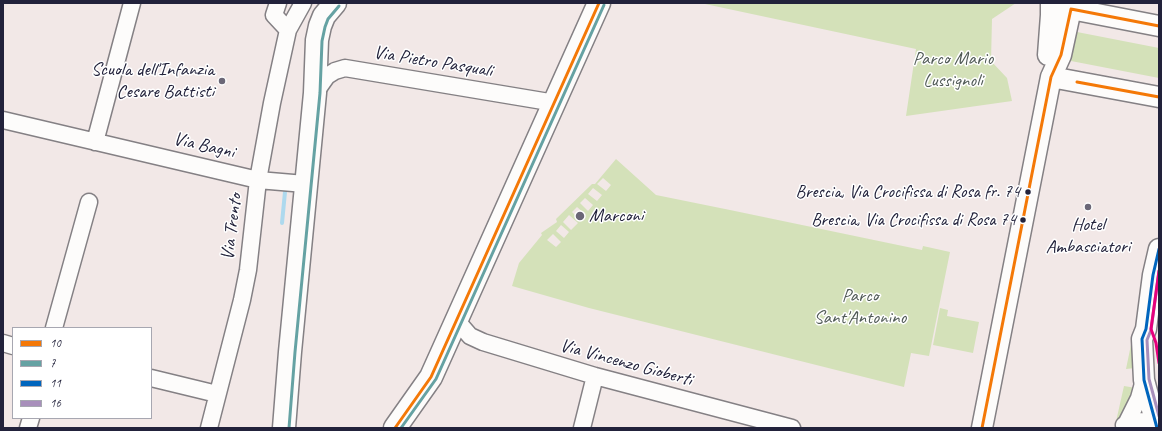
<!DOCTYPE html>
<style>
body{margin:0}
#map{position:relative;width:1162px;height:431px;overflow:hidden;background:#f2e8e7;font-family:Caveat,sans-serif}
canvas{display:block}
.frame{position:absolute;inset:0;border:4px solid #22223b;pointer-events:none}
.legend{position:absolute;left:12px;top:327px;width:140px;height:92px;box-sizing:border-box;background:#fff;border:1px solid #a7a7b1;margin:0;padding:5px 7px;list-style:none;font-size:12px;color:#22223b}
.legend li{display:flex;align-items:center;gap:8px;height:20px}
.legend b{width:20px;border:1px solid #a7a7b1}
</style>
<div id="map">
<canvas width="1162" height="431"></canvas>
<div class="frame"></div>
<ul class="legend">
<li><b style="height:5px;background:#f47807"></b>10</li>
<li><b style="height:5px;background:#65a2a3"></b>7</li>
<li><b style="height:5px;background:#0065bd"></b>11</li>
<li><b style="height:5px;background:#a88fbb"></b>16</li>
</ul>
</div>
<script>
const ctx = document.querySelector('canvas').getContext('2d');
ctx.lineJoin = 'round';
function paint(path, color) { ctx.fillStyle = color; ctx.fill(path, 'evenodd'); }
const shape = rows => new Path2D(rows.map(r => 'M' + r).join(''));
function stroke(path, color, width, dash) { ctx.strokeStyle = color; ctx.lineWidth = width; ctx.lineCap = dash ? 'butt' : 'round'; ctx.setLineDash(dash || []); ctx.stroke(path); }
function drawText(font, color, halo, rows, align = 'center') {
  ctx.font = font + ' Caveat,sans-serif'; ctx.lineWidth = 3; ctx.setLineDash([]); ctx.textBaseline = 'middle'; ctx.strokeStyle = halo; ctx.fillStyle = color; for (const [text, x, y, turn = 0] of rows) {
    ctx.save(); ctx.translate(x, y); ctx.rotate((+turn || 0) * Math.PI / 180); ctx.textAlign = isNaN(turn) ? turn : align; if (halo) ctx.strokeText(text, 0, 0); ctx.fillText(text, 0, 0); ctx.restore();
  }
}
paint(shape([
 [706,3,1016,3,992,19,991,61,1007,78,1012,101,906,116,916,49,705,4],
 [1077,32,1159,48,1159,78,1071,61],
 [616,159,656,195,730,210,922,250,923,246,950,252,929,356,911,353,904,387,589,308,512,286,519,263,542,235,541,233,557,222,556,219,592,184,595,184],
 [603,178,611,185,606,191,597,184],
 [593,188,602,195,597,201,588,194],
 [585,198,593,205,588,211,580,203],
 [577,207,585,214,580,220,572,212],
 [569,215,578,223,571,230,563,222],
 [561,225,569,232,564,238,556,231],
 [553,234,561,242,556,247,547,240],
 [940,308,948,310,947,316,979,322,973,353,933,345],
 [1133,335,1135,368,1126,369],
 [1124,386,1136,388,1118,427,1115,426]
]), '#d4e1b9');
stroke(shape([
 [282,223,285,192]
]), '#add9ee', 4);
const minor = shape([
 [278,3,274,15,288,30],
 [315,93,327,76,335,71,345,68,555,103],
 [3,120,258,180,305,184],
 [95,142,132,3],
 [457,321,470,336,483,342,595,376,792,428],
 [54,328,89,202],
 [3,343,13,346],
 [151,378,217,394],
 [1124,425,1138,421,1155,422],
 [28,428,31,418],
 [209,428,242,300,248,270,258,180,272,103,288,30,303,3],
 [582,428,595,376],
 [1124,428,1139,398,1144,380]
]);
const tertiary = shape([
 [1071,9,1159,26],
 [1048,55,1051,15,1051,3],
 [1051,77,1159,97],
 [982,428,1051,77,1061,55,1071,9,1070,3],
 [1157,428,1144,380,1142,339,1146,329,1153,275,1159,249]
]);
const secondary = shape([
 [284,428,290,352,315,93,317,40,320,26,324,16,335,3],
 [395,428,431,377,599,3]
]);
stroke(minor, '#848084', 19);
stroke(tertiary, '#848084', 23);
stroke(secondary, '#848084', 25);
stroke(minor, '#fdfcfb', 16);
stroke(tertiary, '#fdfcfb', 20);
stroke(secondary, '#fdfcfb', 22);
stroke(shape([
 [1071,9,1159,26],
 [1077,82,1159,97],
 [395,428,431,377,599,3],
 [982,428,1051,77,1061,55,1071,9]
]), '#f47807', 3);
stroke(shape([
 [289,428,295,352,320,93,322,41,325,27,328,19,339,6],
 [401,428,436,379,604,5]
]), '#65a2a3', 3);
stroke(shape([
 [1157,428,1144,380,1142,339,1146,329,1153,275,1159,249]
]), '#0065bd', 3);
stroke(shape([
 [1159,271,1151,330,1147,340,1149,379,1159,416]
]), '#a88fbb', 3);
stroke(shape([
 [1159,271,1151,329,1156,343,1159,363]
]), '#e5007d', 3);
for (const [x, y, r, color] of [
 [222,81,4,"#6b6777"],
 [1028,192,3.5,"#22223b"],
 [1088,207,4,"#6b6777"],
 [580,216,5,"#6b6777"],
 [1023,220,3.5,"#22223b"]
]) { const dot = new Path2D(); dot.arc(x, y, r, 0, 2 * Math.PI); ctx.fillStyle = color; ctx.fill(dot); stroke(dot, '#fff', 1.5); }
drawText('18px', '#22223b', '#fff', [
 ["Brescia, Via Crocifissa di Rosa fr. 74",1020,192],
 ["Brescia, Via Crocifissa di Rosa 74",1016,220]
], 'right');
drawText('19px', '#505a56', '#fff', [
 ["Parco Mario",953,59],
 ["Lussignoli",953,81],
 ["Parco",860,296],
 ["Sant'Antonino",860,318]
]);
drawText('19px', '#22223b', '#fff', [
 ["Via Pietro Pasquali",433,62,9],
 ["Via Bagni",204,146,13],
 ["Via Trento",232,227,-83],
 ["Via Vincenzo Gioberti",626,363,15]
]);
drawText('19px', '#22223b', '#fff', [
 ["Scuola dell'Infanzia",214,70],
 ["Cesare Battisti",214,92],
 ["Marconi",589,216,"left"],
 ["Hotel",1088,225,"center"],
 ["Ambasciatori",1088,247,"center"]
], 'right');
</script>
